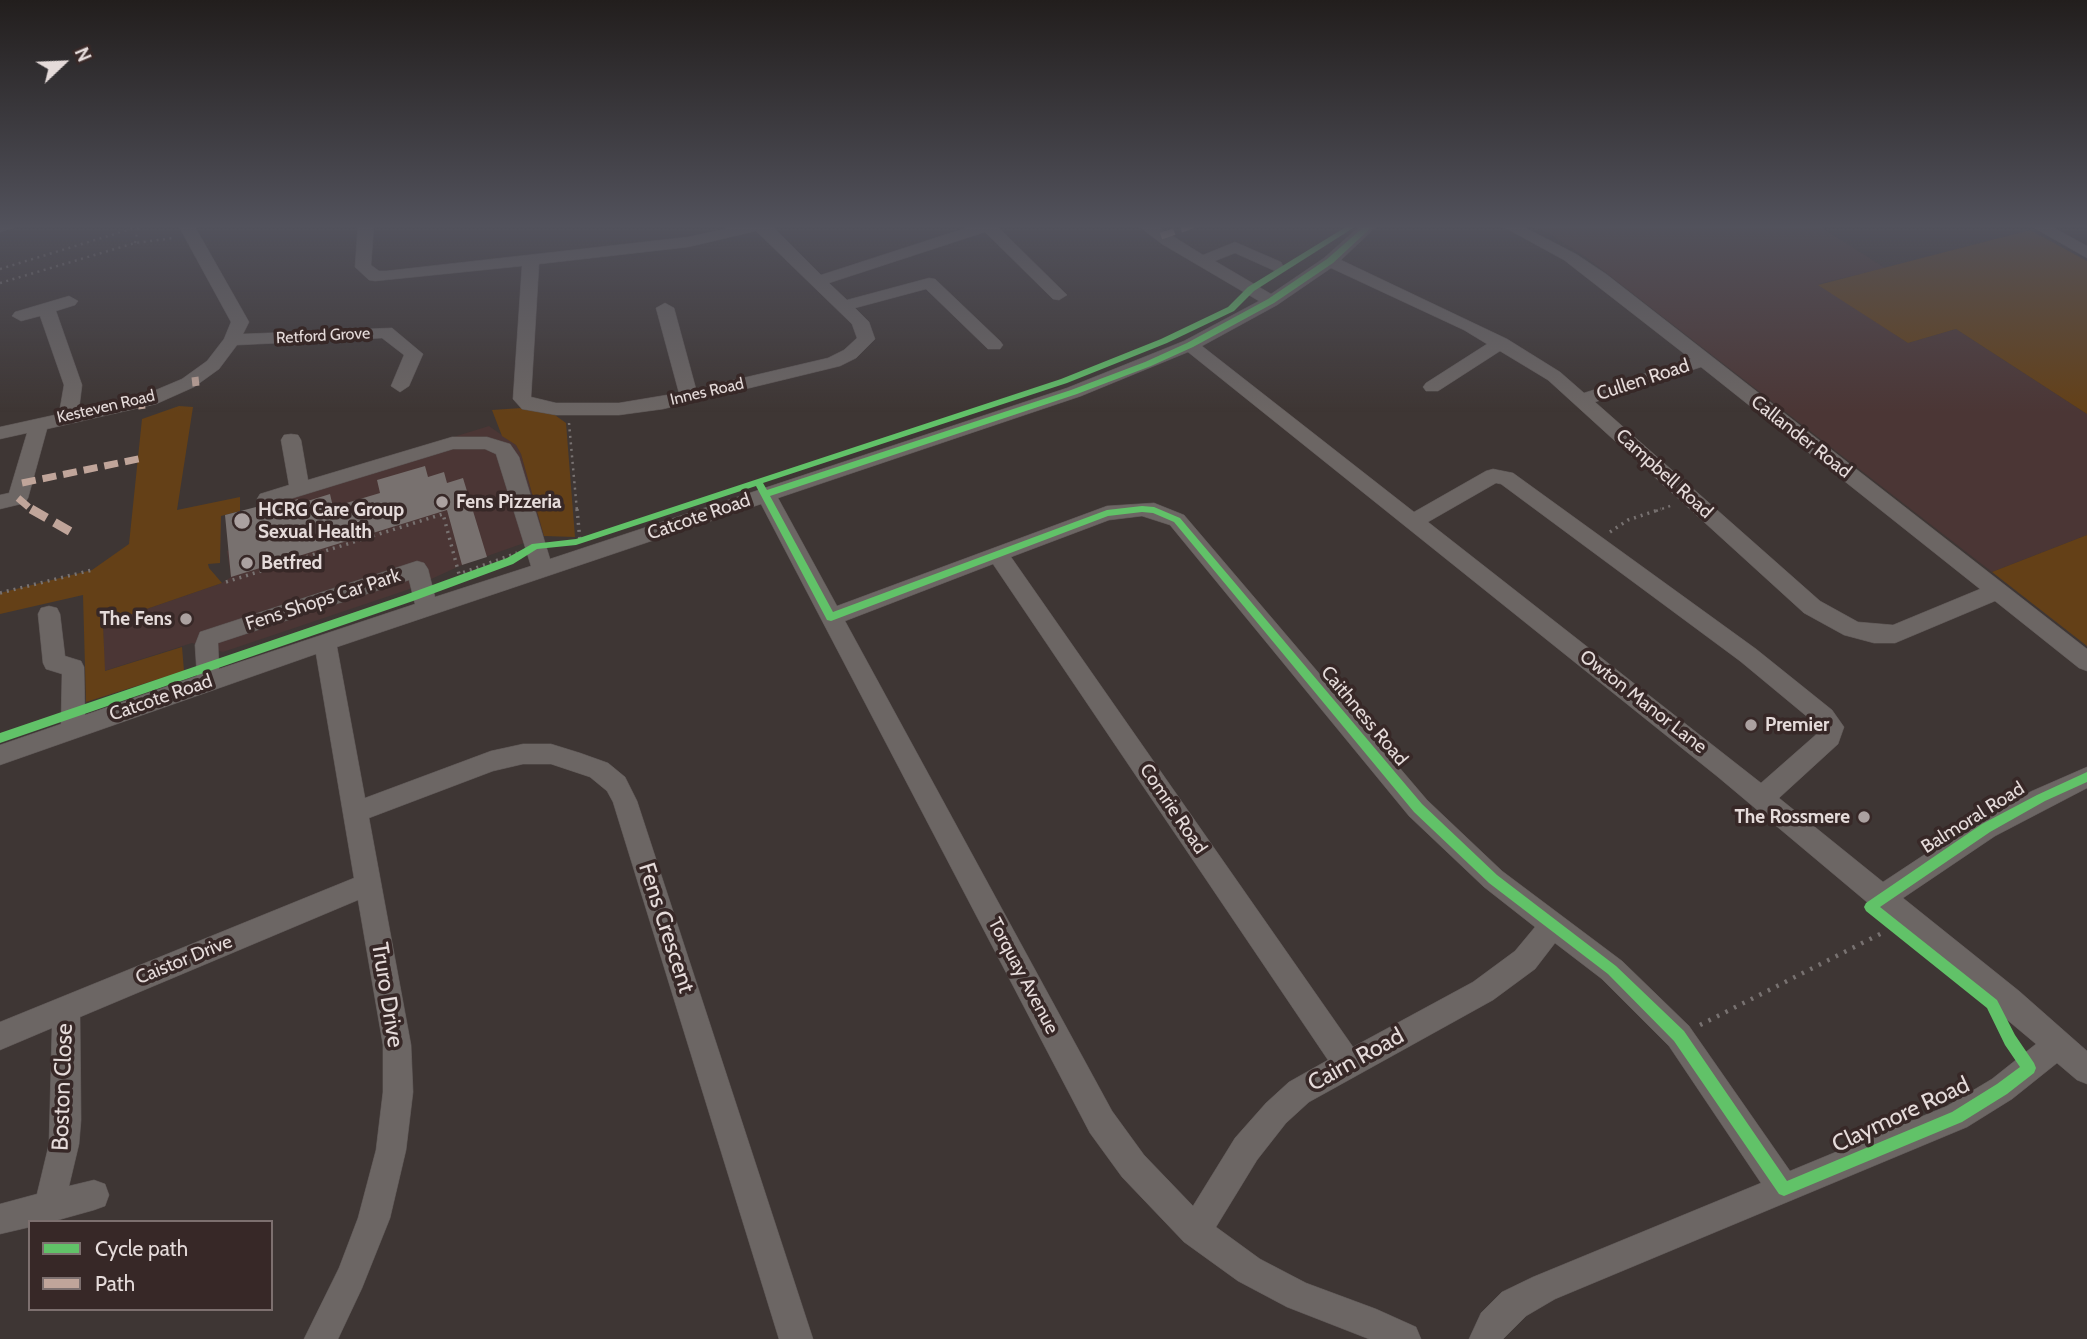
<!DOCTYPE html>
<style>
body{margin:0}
#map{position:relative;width:2087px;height:1339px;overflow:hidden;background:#3e3634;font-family:Cabin,sans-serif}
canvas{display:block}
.legend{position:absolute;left:28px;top:1220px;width:245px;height:91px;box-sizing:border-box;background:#372827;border:2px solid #7d706f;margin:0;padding:9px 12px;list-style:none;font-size:21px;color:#e5dbda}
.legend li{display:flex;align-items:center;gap:14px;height:35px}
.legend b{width:35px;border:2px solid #7d706f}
.north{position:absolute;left:28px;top:28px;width:70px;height:70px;-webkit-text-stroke:5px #372827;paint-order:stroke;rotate:67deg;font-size:19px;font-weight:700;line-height:28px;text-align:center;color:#e5dbda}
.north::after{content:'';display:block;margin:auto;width:24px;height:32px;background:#e5dbda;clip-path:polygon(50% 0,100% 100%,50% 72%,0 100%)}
</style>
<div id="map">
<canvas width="2087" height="1339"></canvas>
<ul class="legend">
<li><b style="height:9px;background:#61c268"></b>Cycle path</li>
<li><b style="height:9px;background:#c0a59a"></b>Path</li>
</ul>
<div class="north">N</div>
</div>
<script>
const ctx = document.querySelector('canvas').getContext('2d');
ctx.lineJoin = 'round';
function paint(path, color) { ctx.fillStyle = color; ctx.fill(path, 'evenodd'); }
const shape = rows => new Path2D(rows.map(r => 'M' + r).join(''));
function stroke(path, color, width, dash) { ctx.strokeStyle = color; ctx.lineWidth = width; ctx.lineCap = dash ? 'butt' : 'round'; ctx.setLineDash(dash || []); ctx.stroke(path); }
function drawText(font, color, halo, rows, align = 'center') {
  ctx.font = font + ' Cabin,sans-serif'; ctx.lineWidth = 7; ctx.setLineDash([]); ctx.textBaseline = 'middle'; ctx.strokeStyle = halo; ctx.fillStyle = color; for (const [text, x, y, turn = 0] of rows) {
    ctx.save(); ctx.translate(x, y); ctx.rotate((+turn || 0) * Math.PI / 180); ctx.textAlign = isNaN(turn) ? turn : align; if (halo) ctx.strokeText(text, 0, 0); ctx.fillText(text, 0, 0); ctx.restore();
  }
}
paint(shape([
 [1527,225,1818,225,1885,268,1819,284,1908,343,1956,329,2087,414,2087,535,1992,572,1587,258,1548,233],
 [489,426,516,445,521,454,544,536,462,565,407,590,223,652,192,643,104,671,103,624,222,583,231,577,227,551,274,536,266,495]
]), '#4b3635');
paint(shape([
 [2030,230,2087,261,2087,414,1956,329,1908,343,1818,285],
 [179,406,193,407,177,510,240,497,240,511,221,516,220,563,208,564,209,568,222,583,103,624,105,671,182,647,184,671,86,702,83,595,0,614,0,593,92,570,129,544,142,419],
 [522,408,552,413,566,423,575,537,544,536,521,454,516,445,502,436,492,410],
 [2087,535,2087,646,1992,572]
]), '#644017');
paint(shape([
 [425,466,428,477,444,472,447,483,463,478,487,557,462,565,447,510,231,577,225,515,256,507,268,509,298,499,298,504,330,494,333,507,380,493,377,480]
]), '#78716f');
const minor = shape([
 [0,225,16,225,14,228,0,232,0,225],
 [178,225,194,225,249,322,243,334,392,328,423,354,409,386,400,392,391,386,404,355,382,338,237,345,219,369,194,387,156,404,47,429,28,498,25,503,0,509,0,495,9,493,27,433,0,439,0,427,59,414,64,385,40,316,21,321,12,316,15,312,69,296,78,301,75,305,56,311,82,385,79,409,144,395,182,379,207,361,224,339,231,322,178,225],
 [358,225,374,225,371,265,379,271,386,271,688,237,742,225,771,225,821,275,975,225,1000,225,998,227,1067,295,1059,300,1053,299,985,232,829,283,847,300,929,278,935,279,1000,341,1003,345,1000,349,988,349,926,289,855,308,869,322,875,339,856,358,840,366,663,409,619,415,556,415,522,409,513,399,522,266,375,281,369,280,355,267,358,225],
 [756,231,852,324,857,338,844,350,828,358,696,389,674,308,665,303,656,308,679,393,619,403,556,403,531,397,539,264,688,247,756,231],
 [1137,225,1155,225,1203,255,1235,242,1281,262,1283,266,1275,271,1235,253,1215,261,1271,294,1324,258,1361,225,1378,225,1341,260,1507,339,1560,372,1584,393,1691,359,1564,260,1500,225,1520,225,1576,254,1606,274,2087,649,2087,671,2079,668,1995,601,1895,643,1874,643,1844,635,1804,613,1548,380,1500,351,1438,391,1426,391,1423,387,1426,383,1487,344,1464,330,1331,268,1277,305,1202,346,1414,512,1486,471,1493,469,1513,473,1756,649,1832,710,1844,727,1838,744,1779,798,1883,882,1977,820,2032,791,2087,767,2087,788,1995,836,1903,898,2019,991,2087,1051,2087,1084,2077,1080,2057,1063,2012,1099,1967,1127,1555,1299,1526,1316,1503,1339,1469,1339,1481,1313,1502,1292,1533,1277,1761,1183,1669,1046,1602,979,1555,943,1535,969,1493,1000,1309,1102,1286,1123,1257,1160,1216,1227,1260,1259,1306,1283,1376,1309,1416,1327,1421,1339,1369,1339,1287,1307,1238,1281,1184,1242,1122,1177,1090,1133,761,504,337,647,365,798,491,751,523,744,551,744,580,753,608,763,625,777,637,801,813,1339,779,1339,613,802,607,791,590,777,551,764,523,764,493,771,369,818,411,1045,413,1092,406,1150,390,1218,362,1288,338,1339,304,1339,339,1268,358,1218,376,1150,383,1092,383,1045,358,900,80,1017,81,1120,79,1144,69,1186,94,1180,105,1184,109,1195,105,1206,94,1210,51,1222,30,1222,30,1227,0,1234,0,1204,37,1194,49,1144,52,1028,0,1050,0,1022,354,878,316,654,0,765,0,745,61,724,62,674,46,669,43,663,38,614,41,608,49,606,57,608,60,614,65,656,81,661,84,667,85,715,197,676,195,645,200,632,417,561,424,563,428,569,435,597,531,566,496,454,485,449,453,449,267,506,260,504,257,499,260,494,289,485,281,440,284,435,291,434,298,435,301,440,308,480,452,437,487,437,510,444,519,457,550,559,1067,388,1184,341,1259,301,1162,244,1137,225],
 [1188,352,1718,777,2036,1044,1992,1079,1947,1106,1790,1171,1689,1026,1622,961,1502,871,1427,800,1184,515,1154,503,1107,506,837,606,778,498,1081,396,1188,352],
 [1701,367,1980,589,1893,625,1858,622,1820,601,1595,402,1701,367],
 [1496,483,1501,484,1740,661,1816,724,1819,732,1761,783,1428,522,1496,483],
 [1142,516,1170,525,1409,816,1484,887,1535,927,1515,951,1473,982,1353,1047,1011,557,1109,520,1142,516],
 [993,564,1328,1060,1289,1082,1266,1103,1235,1138,1193,1206,1144,1155,1112,1111,845,621,993,564],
 [409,580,415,604,219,669,218,643,409,580],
 [2029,225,2049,225,2087,246,2087,258,2029,225]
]);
stroke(minor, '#5b5453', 1);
stroke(shape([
 [135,243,138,228],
 [0,269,144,225],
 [0,283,135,243,174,238],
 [569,423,577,511],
 [1656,511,1673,505]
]), '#787271', 2.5, [2, 4.5]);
stroke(shape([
 [577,509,580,541],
 [1610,532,1628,520,1661,509],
 [226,582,443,514,459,574,517,553],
 [0,593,92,570]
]), '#787271', 3.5, [2, 5]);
stroke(shape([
 [1700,1025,1886,931]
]), '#787271', 4.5, [2.5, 7]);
paint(minor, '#6c6664');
stroke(shape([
 [1161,236,1193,225],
 [195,377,196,386],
 [141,401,142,409],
 [22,483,143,458],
 [18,498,33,511]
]), '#c0a59a', 7, [14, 7]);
stroke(shape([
 [31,509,71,532]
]), '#c0a59a', 9, [18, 9]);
paint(shape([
 [1349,225,1358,225,1254,291,1234,311,1167,343,1067,383,763,483,767,490,1071,390,1145,362,1187,343,1268,299,1327,259,1366,225,1374,225,1333,263,1274,303,1193,347,1151,366,1077,394,770,496,833,612,1107,510,1142,506,1154,507,1180,518,1422,804,1497,875,1616,966,1684,1031,1787,1181,1952,1112,1997,1084,2020,1067,2005,1045,1987,1008,1866,911,1864,907,1866,903,1982,824,2037,795,2087,772,2087,782,2045,801,1990,832,1880,907,1997,1000,2015,1035,2034,1063,2036,1068,2034,1073,2007,1094,1962,1122,1784,1196,1779,1194,1674,1041,1608,974,1489,883,1414,812,1174,522,1153,513,1142,512,1108,516,831,621,827,620,756,486,576,545,537,549,513,564,413,601,0,743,0,733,405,595,507,558,532,544,576,539,1061,379,1161,339,1228,307,1248,287,1349,225]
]), '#61c268');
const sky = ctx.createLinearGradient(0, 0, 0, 412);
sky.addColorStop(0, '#221e1d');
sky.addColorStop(0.55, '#52525c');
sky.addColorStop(1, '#52525c00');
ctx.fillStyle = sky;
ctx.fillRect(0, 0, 2087, 412);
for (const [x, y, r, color] of [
 [442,502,7,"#aba1a0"],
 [242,521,9,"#aba1a0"],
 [247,563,7,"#aba1a0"],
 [186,619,7,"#aba1a0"],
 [1751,725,7,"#aba1a0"],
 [1864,817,7,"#aba1a0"]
]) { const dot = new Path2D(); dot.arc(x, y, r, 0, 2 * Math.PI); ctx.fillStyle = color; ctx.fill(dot); stroke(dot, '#372827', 2.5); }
drawText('16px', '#e5dbda', '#372827', [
 ["Retford Grove",323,336,-3],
 ["Innes Road",707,392,-13],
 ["Kesteven Road",106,407,-13]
]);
drawText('19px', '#e5dbda', '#372827', [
 ["Cullen Road",1643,380,-18],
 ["Callander Road",1801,437,38],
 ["Campbell Road",1664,474,42],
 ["Catcote Road",699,517,-19],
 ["Fens Shops Car Park",323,600,-18],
 ["Catcote Road",161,698,-19],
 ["Owton Manor Lane",1643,702,38],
 ["Caithness Road",1364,716,50],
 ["Comrie Road",1173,809,56],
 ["Balmoral Road",1973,818,-32],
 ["Caistor Drive",184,960,-22],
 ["Torquay Avenue",1023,976,62]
]);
drawText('bold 19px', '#e5dbda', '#372827', [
 ["Fens Pizzeria",456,502],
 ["HCRG Care Group",258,510],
 ["Sexual Health",258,532],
 ["Betfred",261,563],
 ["The Fens",172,619,"right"],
 ["Premier",1765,725],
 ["The Rossmere",1850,817,"right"]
], 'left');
drawText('23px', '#e5dbda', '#372827', [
 ["Fens Crescent",666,928,72],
 ["Truro Drive",387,995,81],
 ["Cairn Road",1356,1060,-29],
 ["Boston Close",63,1087,-88],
 ["Claymore Road",1901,1115,-25]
]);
</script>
